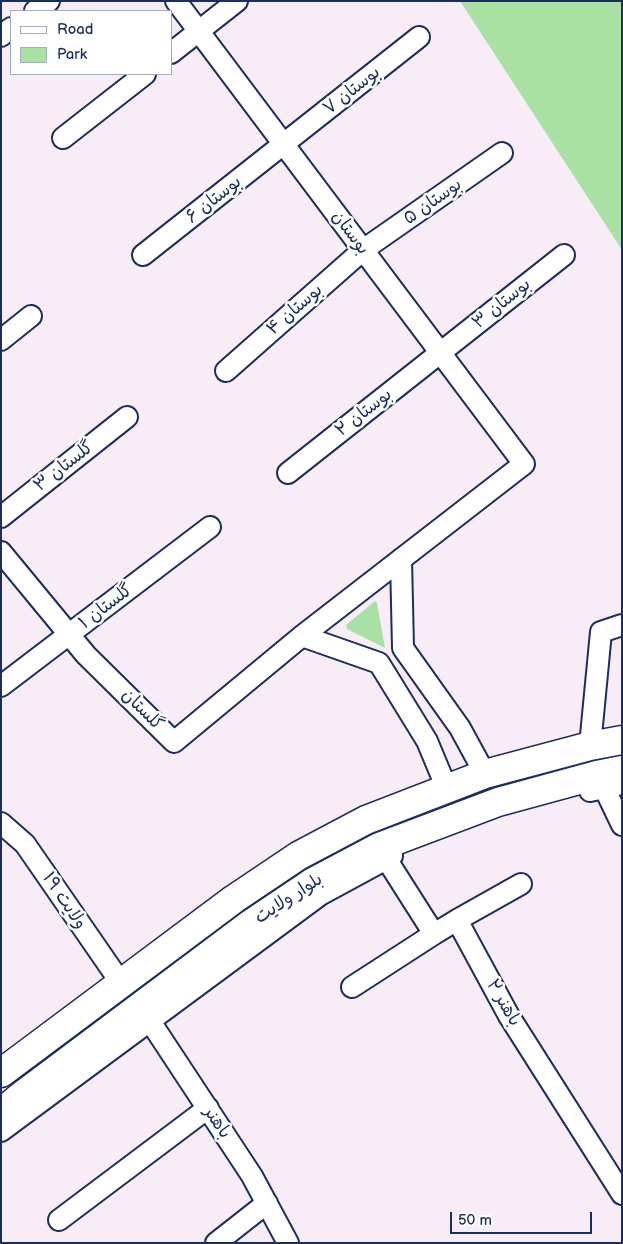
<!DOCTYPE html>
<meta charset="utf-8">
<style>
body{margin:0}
#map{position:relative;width:623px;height:1244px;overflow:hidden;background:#f8ecf7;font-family:"Balsamiq Sans",sans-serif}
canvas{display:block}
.frame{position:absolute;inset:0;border:2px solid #1b2f5e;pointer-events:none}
.legend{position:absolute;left:10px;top:10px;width:162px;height:65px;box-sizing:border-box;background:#fff;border:1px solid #a4acbf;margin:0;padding:6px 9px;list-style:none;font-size:15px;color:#1b2f5e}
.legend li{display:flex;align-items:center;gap:10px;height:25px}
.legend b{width:25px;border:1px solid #a4acbf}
.scale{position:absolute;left:450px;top:1212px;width:142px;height:22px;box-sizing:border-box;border:2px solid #1b2f5e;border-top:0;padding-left:6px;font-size:15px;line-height:18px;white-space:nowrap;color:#1b2f5e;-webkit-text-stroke:4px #fff;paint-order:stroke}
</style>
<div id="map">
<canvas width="623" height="1244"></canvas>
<div class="frame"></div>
<ul class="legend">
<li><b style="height:6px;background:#fff"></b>Road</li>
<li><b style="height:14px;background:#a9e1a4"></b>Park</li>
</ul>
<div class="scale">50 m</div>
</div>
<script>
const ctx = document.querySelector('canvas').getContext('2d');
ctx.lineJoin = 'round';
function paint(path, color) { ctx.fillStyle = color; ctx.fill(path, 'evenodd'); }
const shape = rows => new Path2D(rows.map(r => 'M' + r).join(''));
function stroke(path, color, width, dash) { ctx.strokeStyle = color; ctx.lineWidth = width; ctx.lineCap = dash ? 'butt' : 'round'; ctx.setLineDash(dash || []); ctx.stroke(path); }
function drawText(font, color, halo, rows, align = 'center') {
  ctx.font = font + ' "Balsamiq Sans","Playpen Sans Arabic",sans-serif'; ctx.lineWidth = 5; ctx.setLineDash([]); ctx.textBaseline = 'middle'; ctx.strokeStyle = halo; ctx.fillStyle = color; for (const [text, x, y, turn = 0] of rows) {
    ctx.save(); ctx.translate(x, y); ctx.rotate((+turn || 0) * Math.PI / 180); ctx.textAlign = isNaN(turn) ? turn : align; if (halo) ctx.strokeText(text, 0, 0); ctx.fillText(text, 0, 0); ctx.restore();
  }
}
paint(shape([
 [460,1,622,1,622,250],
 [375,601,377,603,385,648,347,629,346,625]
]), '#a9e1a4');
const street = shape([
 [35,11,49,1],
 [1,36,11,28],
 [171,53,237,1],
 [63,138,145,74],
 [143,255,419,37],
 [1,340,31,316],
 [226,371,363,250,502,153],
 [288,473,564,255],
 [1,517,127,417],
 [1,552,86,655,174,742,302,636,524,464,176,1],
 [401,559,403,648,460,728,485,774],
 [302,636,379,663,427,741,447,789],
 [1,686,210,527],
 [590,746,601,632,622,625],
 [598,775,622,825],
 [590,791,622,784],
 [1,823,25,844,121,983],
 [380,849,434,934,457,920,509,1016,622,1194],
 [457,920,521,884],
 [352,987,434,934],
 [142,1009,252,1176,288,1243],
 [1,1131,320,895,392,856],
 [59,1220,208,1108],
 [216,1243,267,1203]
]);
const secondary = shape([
 [1,1073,234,899,298,856,366,820,485,774,590,746,622,740],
 [1,1113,20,1097,252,923,313,882,379,847,498,802,597,775,622,770]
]);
stroke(street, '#1b2f5e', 24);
stroke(secondary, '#1b2f5e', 31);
stroke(street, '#fff', 20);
stroke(secondary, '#fff', 28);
drawText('18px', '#1b2f5e', '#fff', [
 ["بوستان ۷",352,91,-38],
 ["بوستان ۶",214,200,-38],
 ["بوستان ۵",433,202,-35],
 ["بوستان",350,233,53],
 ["بوستان ۳",502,304,-39],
 ["بوستان ۴",295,310,-41],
 ["بوستان ۲",364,413,-38],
 ["گلستان ۳",64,467,-38],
 ["گلستان ۱",106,607,-37],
 ["گلستان",142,710,45],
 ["بلوار ولایت",289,899,-33],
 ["ولایت ۱۹",64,901,56],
 ["باهنر ۲",503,1003,60],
 ["باهنر",217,1123,56]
]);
</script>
